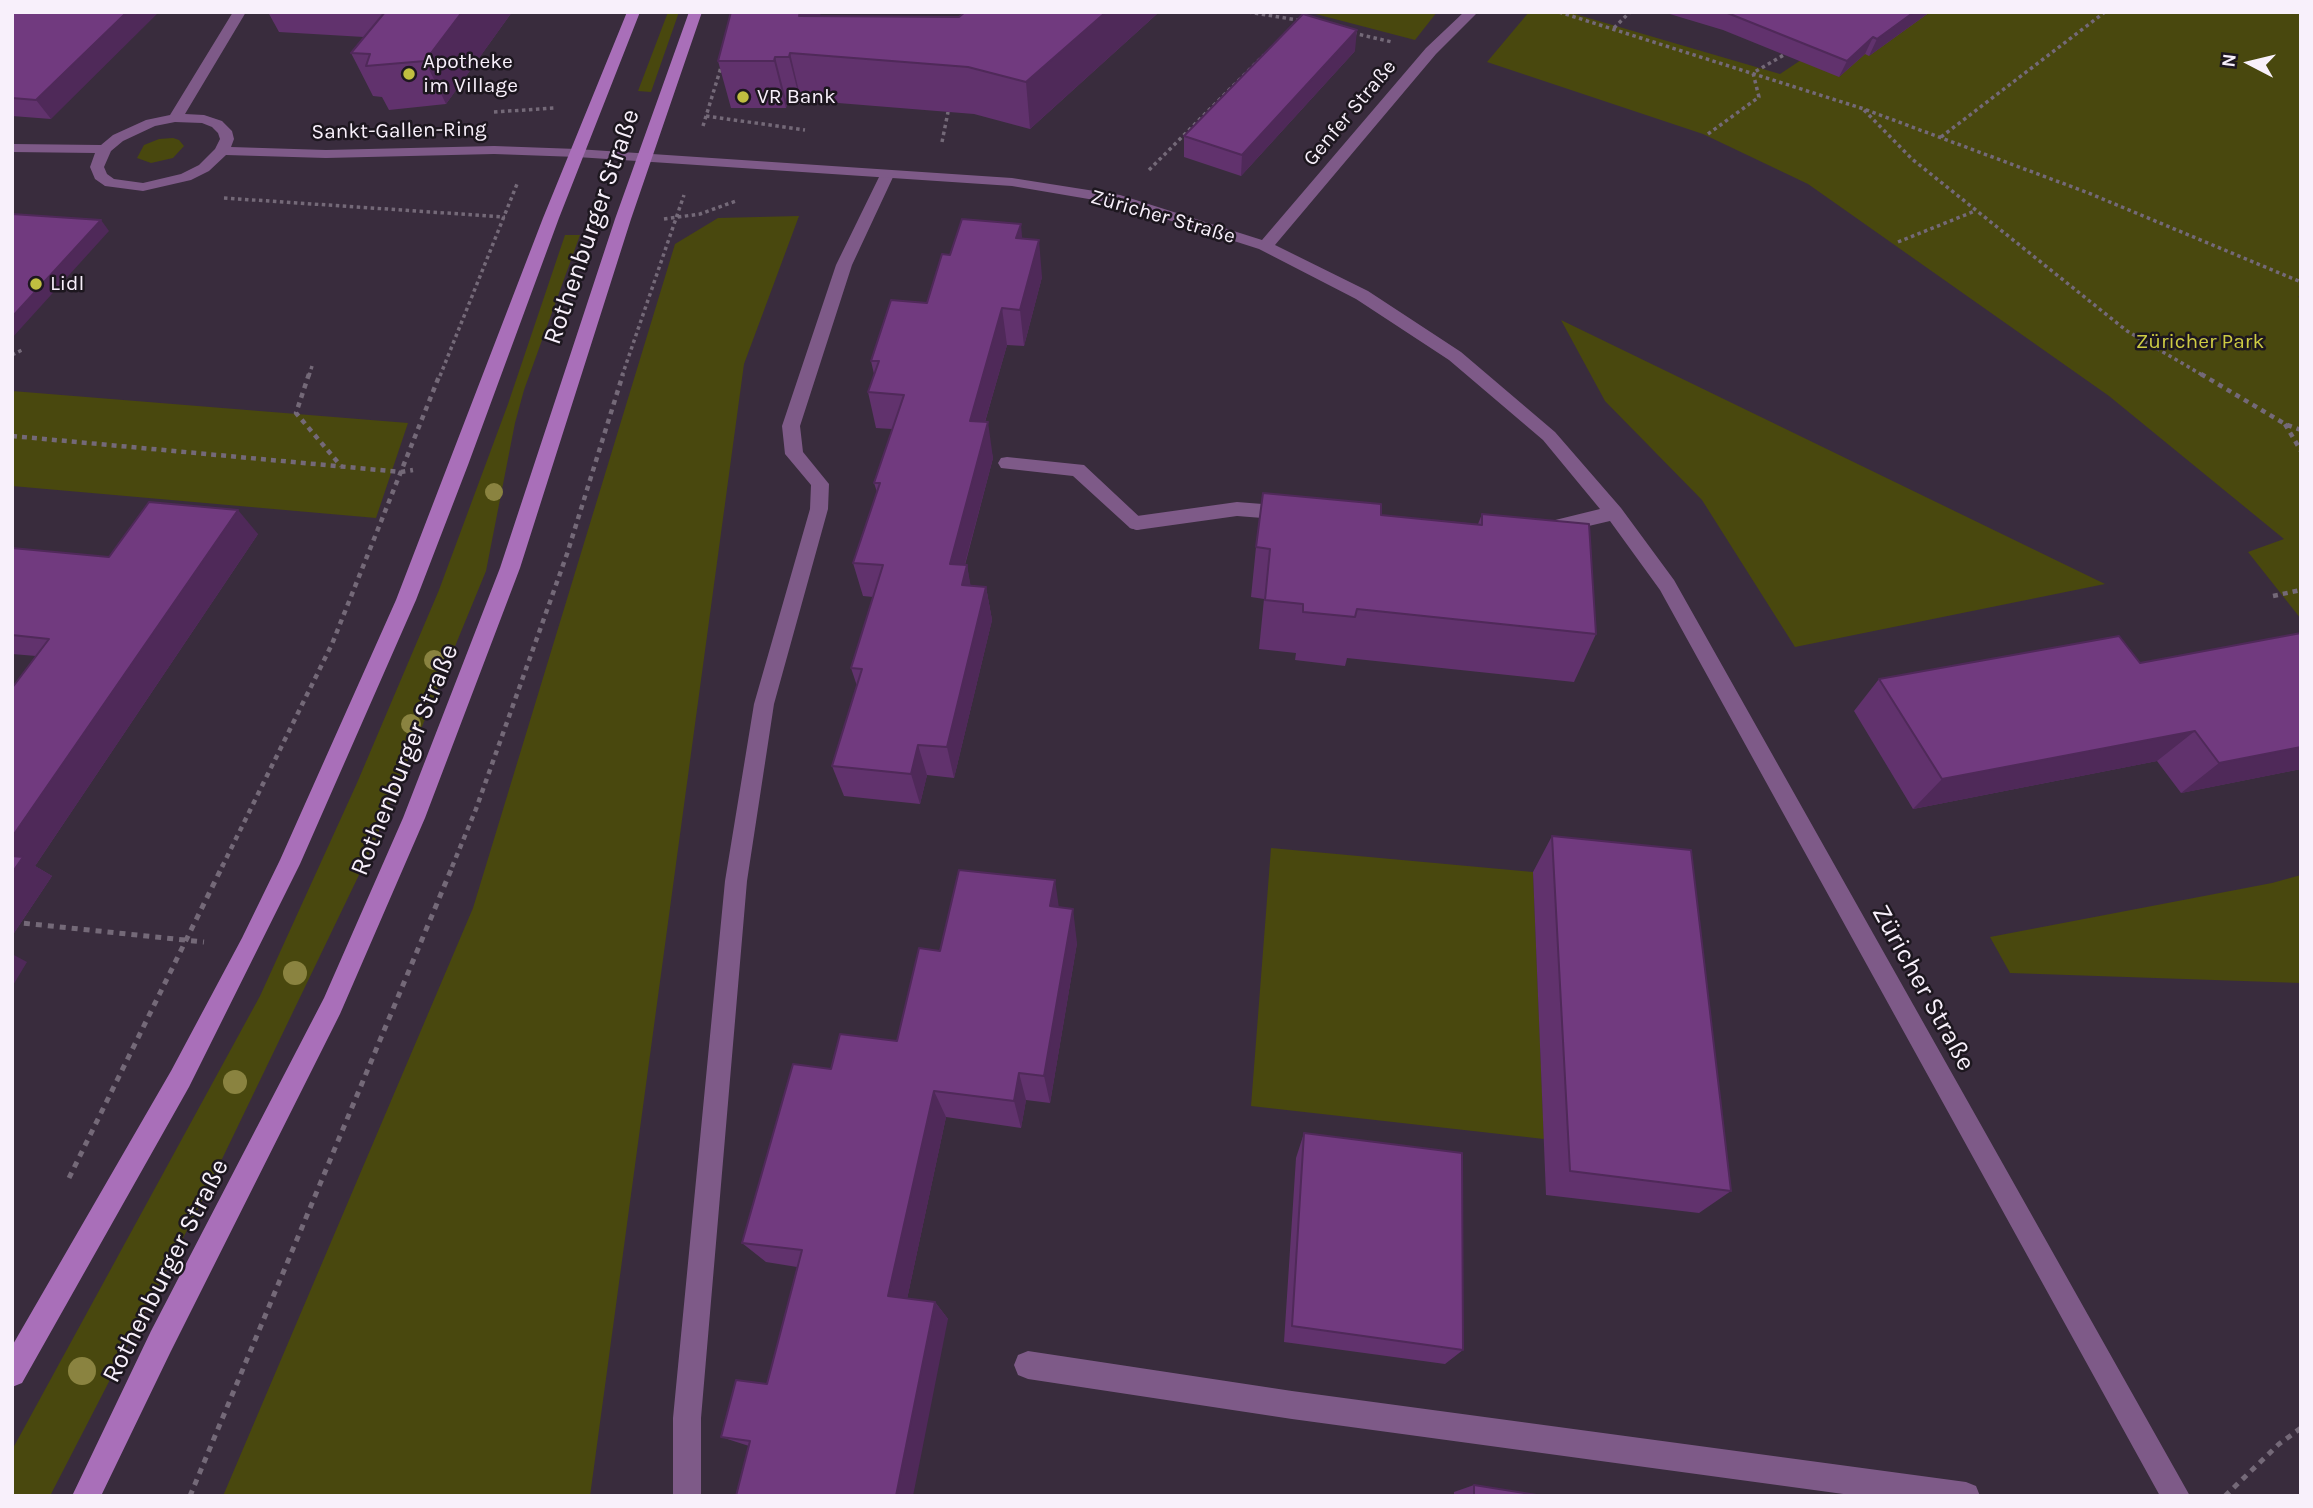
<!DOCTYPE html>
<meta charset="utf-8">
<style>
body{margin:0}
#map{position:relative;width:2313px;height:1508px;overflow:hidden;background:#392c3d;font-family:Karla,sans-serif}
canvas{display:block}
.frame{position:absolute;inset:0;border:14px solid #f8f0fb;pointer-events:none}
.north{position:absolute;left:2215px;top:28px;width:70px;height:70px;-webkit-text-stroke:5px #1d171f;paint-order:stroke;rotate:277deg;font-size:19px;font-weight:700;line-height:28px;text-align:center;color:#f8f0fb}
.north::after{content:'';display:block;margin:auto;width:24px;height:32px;background:#f8f0fb;clip-path:polygon(50% 0,100% 100%,50% 72%,0 100%)}
</style>
<div id="map">
<canvas width="2313" height="1508"></canvas>
<div class="frame"></div>
<div class="north">N</div>
</div>
<script>
const ctx = document.querySelector('canvas').getContext('2d');
ctx.lineJoin = 'round';
function paint(path, color) { ctx.fillStyle = color; ctx.fill(path, 'evenodd'); }
const shape = rows => new Path2D(rows.map(r => 'M' + r).join(''));
function stroke(path, color, width, dash) { ctx.strokeStyle = color; ctx.lineWidth = width; ctx.lineCap = dash ? 'butt' : 'round'; ctx.setLineDash(dash || []); ctx.stroke(path); }
function drawText(font, color, halo, rows, align = 'center') {
  ctx.font = font + ' Karla,sans-serif'; ctx.lineWidth = 5; ctx.setLineDash([]); ctx.textBaseline = 'middle'; ctx.strokeStyle = halo; ctx.fillStyle = color; for (const [text, x, y, turn = 0] of rows) {
    ctx.save(); ctx.translate(x, y); ctx.rotate((+turn || 0) * Math.PI / 180); ctx.textAlign = isNaN(turn) ? turn : align; if (halo) ctx.strokeText(text, 0, 0); ctx.fillText(text, 0, 0); ctx.restore();
  }
}
paint(shape([
 [668,12,679,12,651,92,638,91],
 [1308,12,1437,12,1415,40],
 [1529,12,1568,12,1780,74,1873,12,2301,12,2301,294,2298,297,2301,298,2301,619,2248,552,2284,539,2109,396,1808,184,1703,134,1487,62],
 [173,138,179,140,184,146,173,158,151,163,137,158,144,145,159,139],
 [799,216,744,364,590,1496,223,1496,473,908,675,244,718,218],
 [565,235,580,235,524,390,515,423,486,571,372,848,196,1213,50,1496,12,1496,12,1450,260,996,357,783,439,590,508,404],
 [1561,320,2105,584,1795,647,1702,500,1605,401],
 [12,391,408,423,376,518,12,486],
 [1271,848,1533,872,1544,1139,1251,1106],
 [2301,875,2301,983,2010,973,1990,937,2272,883]
]), '#49480e');
stroke(shape([
 [1248,12,1304,21],
 [1559,12,1864,109,2086,192,2301,282],
 [1614,28,1630,12],
 [1353,33,1392,42],
 [1864,110,1912,159,2127,331,2204,376],
 [494,112,555,108],
 [706,116,805,130],
 [703,126,722,64],
 [1708,134,1759,97,1753,73,1787,53],
 [1941,137,2105,12],
 [942,142,948,112],
 [1149,170,1264,55],
 [224,198,505,217],
 [664,219,700,214,736,201],
 [1898,242,1975,211],
 [12,355,22,350],
 [309,376,312,366],
 [440,376,517,184],
 [622,376,684,195]
]), '#746978', 3.5, [3.5, 3.5]);
stroke(shape([
 [309,374,296,413,341,466],
 [2201,374,2285,424,2301,430],
 [2285,424,2301,451],
 [12,436,401,472,413,470],
 [2273,596,2301,590],
 [222,867,332,644,440,374],
 [452,867,476,809,567,554,623,374]
]), '#746978', 4.5, [5, 5]);
stroke(shape([
 [12,922,204,942],
 [69,1178,223,865],
 [190,1496,453,865],
 [2225,1496,2279,1444,2301,1428]
]), '#746978', 5, [6, 6]);
paint(shape([
 [887,171,894,175,852,265,800,426,803,452,829,484,828,509,774,704,747,881,701,1418,701,1496,673,1496,673,1418,725,881,754,704,810,509,811,485,785,454,782,426,836,265,880,175,887,171],
 [1007,457,1084,465,1146,523,1144,528,1137,530,1130,528,1073,476,1001,468,998,463,1001,458,1007,457],
 [1028,1351,1292,1391,1966,1482,1976,1486,1980,1496,1858,1496,1292,1419,1028,1379,1018,1375,1014,1365,1018,1355,1028,1351]
]), '#7e5a88');
paint(shape([
 [233,12,246,12,185,114,204,115,222,121,232,131,234,139,231,147,326,150,494,146,577,149,1012,178,1120,195,1262,240,1426,48,1464,12,1478,12,1436,54,1275,245,1368,291,1461,352,1555,432,1621,508,1674,580,2190,1496,2160,1496,1660,590,1610,521,1546,536,1539,534,1537,529,1539,524,1600,509,1543,440,1449,360,1356,299,1259,249,1118,204,1012,186,577,157,494,154,326,158,226,155,209,171,191,180,143,191,105,186,95,179,90,167,95,153,12,152,12,144,101,145,113,135,146,120,170,115,233,12],
 [175,122,202,123,212,127,218,133,220,139,215,149,199,165,181,174,143,183,114,179,107,174,104,167,111,151,123,141,155,126,175,122],
 [1237,502,1288,506,1295,508,1297,513,1295,518,1288,520,1237,516,1137,530,1130,528,1128,523,1130,518,1137,516,1237,502]
]), '#7e5a88');
paint(shape([
 [627,12,640,12,559,218,468,465,416,600,300,864,189,1087,22,1383,12,1387,12,1346,171,1071,242,938,280,860,396,600,543,218,627,12],
 [689,12,702,12,631,219,520,568,425,818,340,1014,171,1351,101,1496,72,1496,151,1331,324,998,403,818,500,568,615,219,689,12]
]), '#a96fb9');
ctx.fillStyle = '#8a8340';
for (const [x, y, r] of [
 [494,492,9],
 [434,660,10],
 [411,724,10],
 [295,973,12],
 [235,1082,12],
 [82,1371,14]
]) { ctx.beginPath(); ctx.arc(x, y, r, 0, 2 * Math.PI); ctx.fill(); }
paint(shape([
 [12,12,51,119,12,116],
 [268,12,512,12,446,104,389,110,382,97,373,96,351,53,364,37,279,32],
 [1663,12,1930,12,1869,56,1865,54,1839,77,1723,30],
 [1158,13,1030,129,974,114,801,100,801,104,787,104,786,108,731,108,718,61,820,16,959,17],
 [1355,51,1241,176,1184,157,1184,136],
 [1022,239,1042,277,1024,346,1007,345,985,422,993,458,965,565,967,565,970,585,986,587,992,620,954,778,927,775,920,804,844,796,832,766,857,686,851,668,873,597,863,596,853,563,877,492,874,483,892,429,876,428,868,392,874,374,871,361,927,303,950,255],
 [1482,514,1596,634,1574,682,1347,658,1345,666,1295,660,1296,653,1259,649,1264,599,1251,597,1256,547,1381,515,1478,524],
 [258,534,35,866,52,876,12,936,36,656,12,654,12,548,109,557],
 [2140,663,2301,769,2181,793,2157,761,1913,809,1854,711,1879,679],
 [1552,836,1731,1191,1699,1213,1546,1195,1533,872],
 [1059,907,1077,943,1050,1103,1026,1100,1021,1128,946,1117,907,1299,935,1302,948,1319,749,1446,721,1437,767,1384,797,1267,766,1262,742,1243,831,1069,897,1041,940,951],
 [1304,1133,1463,1350,1445,1364,1284,1342,1296,1158],
 [1474,1485,1543,1496,1454,1496,1454,1492]
]), '#61326d');
paint(shape([
 [127,12,159,12,51,119,36,100],
 [462,12,512,12,446,104,425,61],
 [800,12,821,12,811,55,799,16],
 [1106,12,1158,12,1158,13,1030,129,1026,82],
 [1914,12,1930,12,1869,56,1877,39],
 [1357,30,1355,51,1241,176,1242,155],
 [1873,37,1865,54,1839,77,1847,61],
 [790,53,801,100,801,104,789,57],
 [775,57,787,104,786,108,774,61],
 [101,220,109,231,12,338,12,317],
 [1021,224,1024,261,1016,238],
 [1039,240,1042,277,1024,346,1020,310],
 [1002,308,1007,345,975,456,970,421],
 [988,422,993,458,956,597,950,564],
 [238,510,258,534,35,866,52,876,12,936,12,837],
 [967,565,973,599,962,585],
 [986,587,992,620,954,778,947,747],
 [2195,731,2157,761,1913,809,1942,779],
 [918,745,927,775,920,804,911,774],
 [2301,747,2301,769,2181,793,2219,763],
 [1055,880,1060,915,1050,906],
 [1073,909,1077,943,1050,1103,1044,1076],
 [12,954,27,962,12,987],
 [1019,1073,1026,1100,1021,1128,1014,1101],
 [934,1091,946,1117,904,1313,888,1296],
 [935,1302,948,1319,913,1496,896,1496]
]), '#4f2959');
const building = shape([
 [12,12,127,12,36,100,12,98,12,12],
 [385,12,462,12,425,61,366,66,370,54,351,53,385,12],
 [731,12,800,12,799,16,959,17,965,12,1106,12,1026,82,968,67,790,53,789,57,775,57,774,61,718,61,731,12],
 [1725,12,1914,12,1877,39,1873,37,1847,61,1725,12],
 [1303,14,1357,30,1242,155,1184,136,1303,14],
 [12,214,101,220,12,317,12,214],
 [962,219,1021,224,1016,238,1039,240,1020,310,1002,308,970,421,988,422,950,564,967,565,962,585,986,587,947,747,918,745,911,774,832,766,862,669,851,668,883,565,853,563,880,483,874,483,904,395,868,392,879,361,871,361,891,300,927,303,942,254,950,255,962,219],
 [1263,493,1381,504,1381,515,1482,525,1482,514,1589,524,1596,634,1357,609,1355,617,1303,612,1303,604,1265,600,1270,549,1256,547,1263,493],
 [149,502,238,510,12,837,12,688,49,639,12,635,12,548,109,557,149,502],
 [2301,633,2301,747,2219,763,2195,731,1942,779,1879,679,2119,636,2140,663,2301,633],
 [1552,836,1691,850,1731,1191,1570,1171,1552,836],
 [12,856,23,857,12,873,12,856],
 [959,870,1055,880,1050,906,1073,909,1044,1076,1019,1073,1014,1101,934,1091,888,1296,935,1302,896,1496,736,1496,750,1441,721,1437,736,1380,767,1384,802,1250,742,1243,793,1064,831,1069,840,1034,897,1041,919,948,940,951,959,870],
 [1304,1133,1462,1153,1463,1350,1292,1326,1304,1133],
 [1474,1485,1543,1496,1474,1496,1474,1485]
]);
paint(building, '#713a7f');
stroke(building, '#4f2959', 2);
for (const [x, y, r, color] of [
 [409,74,7,"#c0be40"],
 [743,97,7,"#c0be40"],
 [36,284,7,"#c0be40"]
]) { const dot = new Path2D(); dot.arc(x, y, r, 0, 2 * Math.PI); ctx.fillStyle = color; ctx.fill(dot); stroke(dot, '#1d171f', 2.5); }
drawText('21px', '#f8f0fb', '#1d171f', [
 ["Apotheke",423,62],
 ["im Village",423,86],
 ["VR Bank",757,97],
 ["Lidl",50,284]
], 'left');
drawText('21px', '#f8f0fb', '#1d171f', [
 ["Genfer Straße",1350,113,-50],
 ["Sankt-Gallen-Ring",399,131,-1],
 ["Züricher Straße",1163,217,16]
]);
drawText('21px', '#cdcb43', '#1d171f', [
 ["Züricher Park",2200,342]
]);
drawText('26px', '#f8f0fb', '#1d171f', [
 ["Rothenburger Straße",592,227,-71],
 ["Rothenburger Straße",405,760,-68],
 ["Züricher Straße",1923,988,61],
 ["Rothenburger Straße",166,1271,-63]
]);
</script>
